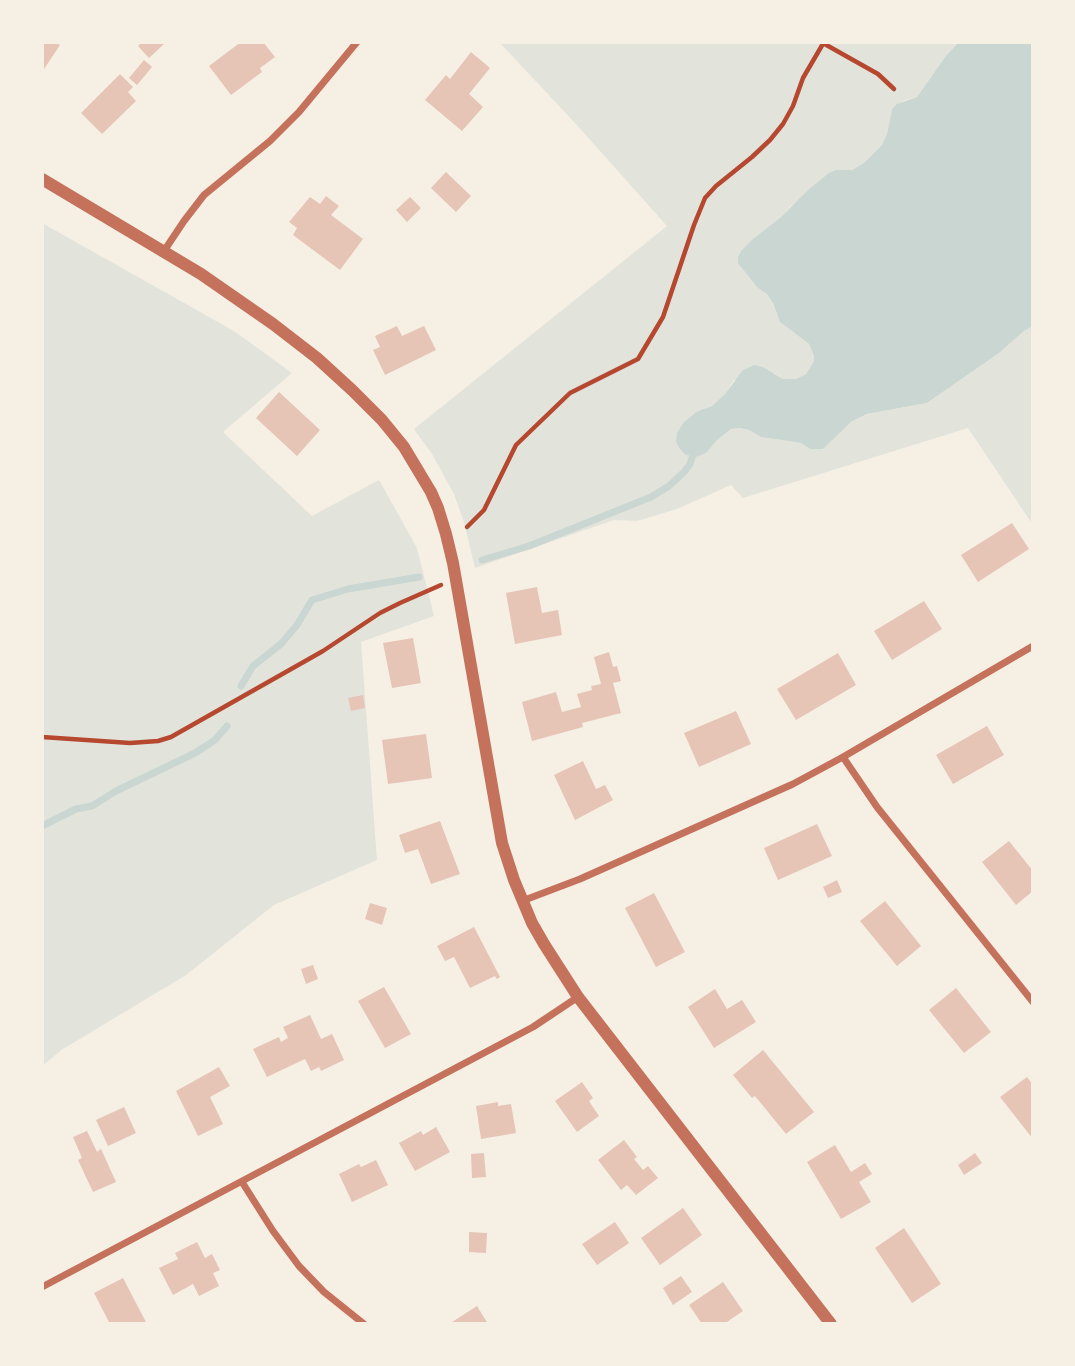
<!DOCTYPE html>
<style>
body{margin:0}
#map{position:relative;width:1075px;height:1366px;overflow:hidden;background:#f6efe4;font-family:Ubuntu,sans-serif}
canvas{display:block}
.frame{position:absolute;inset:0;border:44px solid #f6efe4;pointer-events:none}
</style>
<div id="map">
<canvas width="1075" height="1366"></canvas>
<div class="frame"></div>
</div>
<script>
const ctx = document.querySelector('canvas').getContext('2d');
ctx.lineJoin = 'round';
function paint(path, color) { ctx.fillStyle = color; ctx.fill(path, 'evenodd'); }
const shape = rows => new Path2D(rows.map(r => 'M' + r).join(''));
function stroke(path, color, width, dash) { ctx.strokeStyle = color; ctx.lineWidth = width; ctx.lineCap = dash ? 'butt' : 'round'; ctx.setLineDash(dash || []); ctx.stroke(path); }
paint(shape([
 [499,42,959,42,945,57,917,97,903,101,892,109,887,134,882,145,864,163,852,170,836,170,790,207,781,217,754,238,758,288,767,294,773,303,780,322,809,344,814,356,814,361,806,374,796,379,783,379,774,373,734,380,725,394,712,406,698,411,707,452,717,440,731,429,740,428,749,430,761,437,801,443,810,449,823,449,851,422,868,414,927,403,999,353,1024,331,1033,326,1033,525,968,428,743,498,731,485,677,509,637,521,614,520,475,568,464,522,454,494,432,454,414,429,667,226,575,123],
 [42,223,234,331,292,373,223,432,312,516,379,480,417,548,434,616,361,642,377,860,274,905,186,975,63,1049,42,1066]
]), '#e2e4dc');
paint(shape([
 [959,42,1033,42,1033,326,1024,331,999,353,927,403,867,414,851,422,823,449,810,449,801,443,761,437,749,430,740,428,731,429,717,440,707,452,699,456,693,457,685,454,680,449,676,442,677,433,684,422,698,411,712,406,725,394,743,370,754,365,763,367,783,379,796,379,806,374,814,361,814,356,809,344,780,322,773,303,767,294,758,288,738,263,738,257,742,250,754,238,781,217,808,190,829,173,836,170,852,170,864,163,882,145,887,134,892,109,897,104,917,97,945,57]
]), '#c9d6d2');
stroke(shape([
 [482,560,529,546,651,497,669,486,685,471,690,464,695,449],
 [241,686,253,666,281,644,297,625,312,600,348,589,419,577],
 [42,826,76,809,92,806,116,791,195,753,215,740,227,726]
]), '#c9d6d2', 7);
paint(shape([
 [42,42,54,42,60,45,42,72],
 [142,42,162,42,164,44,149,58,138,46],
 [241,42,263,42,275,57,260,68,262,72,231,95,209,66],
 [471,52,490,68,469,94,483,107,462,131,425,100,446,75,450,79],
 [144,60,152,67,137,85,129,78],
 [120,74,133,87,128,92,136,101,102,134,81,113],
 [446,172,471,196,456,212,431,188],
 [326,196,339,206,331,215,363,239,340,270,293,235,297,228,289,222,310,197,320,204],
 [410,197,421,208,407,222,396,210],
 [397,326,402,336,424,326,436,350,385,375,373,350,380,347,375,336],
 [279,392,320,430,297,456,256,418],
 [1012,523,1029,549,978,582,961,555],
 [537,587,542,613,558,610,562,635,515,644,506,593],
 [924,601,942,629,892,660,874,631],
 [413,638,421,683,392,688,383,643],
 [609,652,613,667,617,666,621,681,613,683,621,713,582,723,583,727,532,741,522,702,556,692,562,712,581,707,577,694,592,690,591,686,601,684,594,657],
 [838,653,856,685,796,720,777,689],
 [363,695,365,708,351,711,348,698],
 [736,711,751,744,699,767,684,733],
 [987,726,1004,755,953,784,936,755],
 [426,734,432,778,388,784,382,740],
 [583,761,596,789,605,785,613,800,575,820,554,775],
 [440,821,460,874,431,884,418,849,405,853,399,835],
 [817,824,832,856,778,880,764,848],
 [1009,841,1033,871,1033,891,1016,905,982,862],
 [837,880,842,892,828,898,823,887],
 [654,893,685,952,656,967,625,908],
 [885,901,921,946,897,966,860,921],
 [370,903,387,908,382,925,365,919],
 [474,927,500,977,497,979,495,976,470,988,454,957,445,961,437,946],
 [313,965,318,979,306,984,301,969],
 [384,987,411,1034,385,1048,358,1001],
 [956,988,991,1032,964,1053,929,1010],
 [715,989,727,1009,742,1000,756,1022,714,1048,688,1007],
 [310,1015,321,1039,332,1034,344,1060,321,1071,319,1067,311,1071,305,1059,267,1077,253,1049,279,1037,281,1042,288,1038,283,1027],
 [763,1050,814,1112,786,1134,755,1096,752,1098,733,1075],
 [219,1067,230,1086,210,1097,223,1124,198,1136,176,1091],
 [1027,1077,1033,1085,1033,1139,1000,1097],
 [582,1082,593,1098,589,1101,599,1116,577,1132,555,1101],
 [498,1102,498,1106,511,1104,516,1133,481,1139,476,1106],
 [124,1107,136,1133,108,1146,96,1120],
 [436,1127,450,1152,415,1171,399,1143,421,1131,423,1135],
 [87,1131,97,1152,101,1149,116,1182,93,1192,78,1160,82,1158,73,1137],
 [624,1140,637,1157,634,1159,643,1170,648,1166,658,1178,636,1195,627,1185,621,1190,598,1160],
 [835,1145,851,1172,865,1163,872,1174,859,1182,871,1202,841,1219,807,1162],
 [484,1153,486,1177,472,1178,471,1154],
 [975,1153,982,1163,964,1175,958,1165],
 [376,1160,388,1185,352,1202,339,1174,359,1164,361,1167],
 [683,1208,702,1235,660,1265,641,1238],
 [615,1222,629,1243,597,1265,582,1244],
 [904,1228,941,1284,912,1303,875,1248],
 [469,1232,487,1233,486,1253,469,1252],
 [197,1242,205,1258,212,1254,220,1270,213,1273,219,1286,199,1296,193,1284,173,1295,159,1268,178,1259,175,1253],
 [681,1276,692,1292,673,1305,663,1288],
 [123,1278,147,1324,110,1324,94,1293],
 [723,1282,743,1311,724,1324,702,1324,689,1305],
 [477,1306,488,1324,449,1324]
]), '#e6c5b7');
stroke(shape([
 [821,42,878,74,894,89],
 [467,527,484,510,516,445,570,393,638,359,663,317,694,225,705,198,716,186,752,157,770,140,783,124,793,106,803,78,824,42],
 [42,737,130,743,158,741,171,737,323,651,380,613,400,603,441,585]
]), '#b5482f', 4.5);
stroke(shape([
 [164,251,184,221,204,195,270,141,299,112,357,42],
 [843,757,877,807,1033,1002],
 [522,901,580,879,793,784,843,757,1033,646],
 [242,1182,273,1231,299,1266,324,1292,364,1324],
 [42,1287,533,1027,578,997]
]), '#c5725c', 7);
stroke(shape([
 [42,179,201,274,273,324,317,358,352,390,382,420,404,447,431,492,438,508,446,534,453,563,502,843,514,880,532,923,544,944,578,997,831,1324]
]), '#c5725c', 12);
</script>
